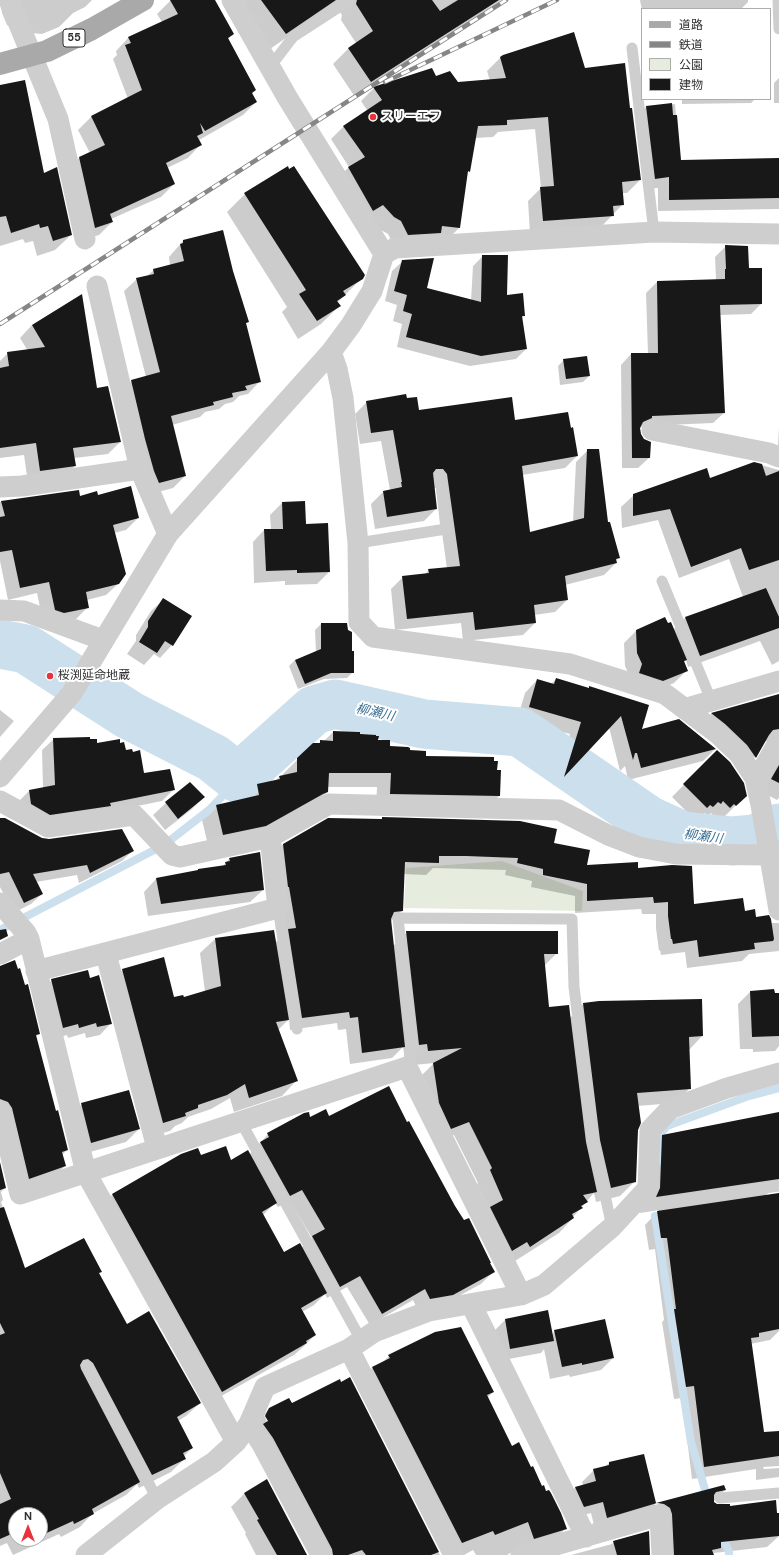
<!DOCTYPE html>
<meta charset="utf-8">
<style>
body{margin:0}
#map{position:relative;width:779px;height:1555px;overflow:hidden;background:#fff;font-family:"DM Sans","Noto Sans JP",sans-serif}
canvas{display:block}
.legend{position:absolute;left:641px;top:8px;width:130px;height:92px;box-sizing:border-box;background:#fff;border:1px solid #adadad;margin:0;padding:5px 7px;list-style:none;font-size:12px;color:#313131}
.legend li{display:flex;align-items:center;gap:8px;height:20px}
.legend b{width:20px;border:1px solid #adadad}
.north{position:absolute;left:8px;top:1507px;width:40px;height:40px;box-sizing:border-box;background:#fff;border:1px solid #adadad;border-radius:50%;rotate:0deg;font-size:11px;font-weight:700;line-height:16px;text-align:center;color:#313131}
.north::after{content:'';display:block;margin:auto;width:14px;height:18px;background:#e8323c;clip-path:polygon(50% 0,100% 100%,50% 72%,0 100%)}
</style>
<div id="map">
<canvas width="779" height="1555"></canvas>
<ul class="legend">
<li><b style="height:5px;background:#a9a9a9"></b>道路</li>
<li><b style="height:5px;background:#868686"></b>鉄道</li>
<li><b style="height:11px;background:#e6eddf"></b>公園</li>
<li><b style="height:11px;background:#181818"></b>建物</li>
</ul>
<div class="north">N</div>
</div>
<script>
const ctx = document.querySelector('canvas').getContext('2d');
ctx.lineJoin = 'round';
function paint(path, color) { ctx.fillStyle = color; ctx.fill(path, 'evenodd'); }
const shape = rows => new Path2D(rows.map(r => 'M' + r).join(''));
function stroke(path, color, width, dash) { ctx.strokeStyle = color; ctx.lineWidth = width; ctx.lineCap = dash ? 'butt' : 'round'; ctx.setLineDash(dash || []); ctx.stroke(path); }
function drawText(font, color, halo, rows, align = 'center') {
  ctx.font = font + ' "DM Sans","Noto Sans JP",sans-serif'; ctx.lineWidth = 4; ctx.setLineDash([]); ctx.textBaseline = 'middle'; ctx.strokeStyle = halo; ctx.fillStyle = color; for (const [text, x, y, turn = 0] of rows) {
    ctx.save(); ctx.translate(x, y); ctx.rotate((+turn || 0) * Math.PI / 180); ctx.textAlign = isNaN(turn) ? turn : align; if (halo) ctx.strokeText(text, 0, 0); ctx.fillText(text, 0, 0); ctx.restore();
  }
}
paint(shape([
 [502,861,583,891,582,911,404,908,406,868]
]), '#e6eddf');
paint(shape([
 [0,0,92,0,85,7,73,13,59,27,42,34,31,33,13,29,7,25,2,13],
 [214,0,233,34,228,39,256,102,243,115,199,140,201,144,188,158,167,168,174,184,161,197,111,219,112,222,99,235,82,240,66,171,79,158,90,153,78,130,91,117,128,99,113,59,117,55,116,51,129,37,162,22,157,14,171,0],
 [235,0,501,0,483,12,475,20,355,97,333,64,349,48,356,43,341,20,342,15,338,9,332,6,270,49],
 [640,0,748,0,748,2,741,9,642,9,642,11],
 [501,57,584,69,640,180,627,193,622,193,622,205,599,229,530,233,528,201,541,188,535,129,498,132,493,137,475,138,469,171,467,173,459,228,446,241,395,248,388,234,381,230,335,181,349,167,331,139,344,126,367,110,361,101,374,88,436,77,458,83,490,81,487,71],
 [779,78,779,103,774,103,774,83],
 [0,86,44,174,71,235,55,250,37,256,33,241,25,243,23,239,0,246],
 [682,99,755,99,751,103,682,104],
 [675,104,680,161,779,159,779,209,658,211,658,188,644,189,635,118,646,107],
 [245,194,362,278,337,303,339,306,321,324,298,339,282,312,287,307,227,212],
 [183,241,232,271,248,322,245,324,260,381,248,394,239,396,233,402,225,404,219,409,205,412,200,417,172,425,185,476,173,488,147,495,120,393,132,381,146,377,124,291,137,279,147,276,154,270,170,266,169,257],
 [726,246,748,269,761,304,751,314,720,315,724,413,713,423,643,426,639,429,649,458,638,468,622,468,621,365,631,354,648,354,646,293,657,282,714,281,716,279,715,257],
 [483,256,506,296,524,316,522,318,526,349,516,359,470,366,397,347,402,324,393,321,397,305,385,301,392,271,403,261,426,289,471,301,473,266],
 [81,295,96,389,120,442,108,454,74,458,75,466,63,478,28,483,24,455,0,458,0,361,8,353,28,351,20,338,32,325],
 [564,360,589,376,583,382,560,385,558,366],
 [406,400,418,411,514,422,577,456,565,468,522,475,529,533,573,522,576,462,588,450,607,523,619,558,615,561,616,563,604,575,565,585,567,600,555,612,534,615,535,623,523,635,463,641,461,623,395,630,391,589,403,577,424,575,429,570,447,569,436,488,434,488,436,509,424,521,375,529,371,504,383,492,390,490,381,441,360,444,355,414,367,402],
 [779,428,779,467,777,462],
 [754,463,779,470,779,661,772,665,760,641,688,667,686,660,683,663,687,670,674,683,650,693,630,677,625,666,624,643,637,630,667,625,673,630,685,618,743,597,729,559,679,578,658,520,622,528,621,507,634,495,710,479],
 [78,491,79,497,98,496,138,518,126,530,114,533,119,583,106,595,87,600,88,607,76,619,43,622,37,593,8,600,0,561,0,502],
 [282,503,305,525,329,572,317,584,285,585,285,581,254,583,253,542,264,530,271,530,270,515],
 [164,599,172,645,160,658,154,654,144,665,127,654,136,641,136,635,151,611],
 [321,624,353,672,347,678,324,679,298,689,289,666,295,660,316,652,315,630],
 [556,679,589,689,640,731,715,749,703,761,628,780,625,766,620,771,609,727,553,786,570,734,517,720,525,693,537,680,551,684],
 [779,695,779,751,773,742,764,741,755,757,744,768,700,726,711,714],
 [0,710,14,721,0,737],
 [333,732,359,735,377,741,389,747,409,751,425,757,500,771,499,796,484,811,376,808,377,787,327,787,327,792,313,806,250,840,209,849,202,820,217,806,243,800,257,785,275,781,279,777,283,776,283,774,313,744,318,744,321,741,324,741],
 [54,739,89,740,97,744,119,744,144,774,173,790,162,801,38,826,18,802,29,791,43,788,42,750],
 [717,751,746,795,723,818,721,816,718,820,711,813,708,816,705,813,700,819,697,816,694,819,672,797],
 [779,756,779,798,777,800,760,791],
 [204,797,192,809,165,830,153,815,166,803],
 [382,818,553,844,585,866,637,869,693,906,745,912,755,918,771,923,779,923,779,951,749,954,742,961,687,968,685,952,661,955,660,950,659,951,656,928,656,914,642,914,641,909,575,913,575,896,531,887,532,881,505,875,506,870,433,868,426,875,403,874,402,911,390,922,393,946,407,932,557,953,544,966,548,1008,570,1018,583,1004,701,1000,702,1036,689,1050,690,1088,675,1103,637,1106,635,1181,620,1196,596,1202,594,1193,573,1217,573,1218,559,1233,515,1261,476,1185,478,1183,454,1135,437,1142,419,1078,434,1063,414,1065,405,1059,403,1047,392,1058,350,1064,346,1029,338,1030,337,1023,290,1030,289,1019,278,1030,296,1081,282,1096,234,1112,230,1098,211,1109,188,1117,182,1123,175,1126,170,1131,148,1137,108,984,123,970,174,999,183,999,205,992,200,953,215,939,275,943,283,935,271,857,283,844,381,820],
 [0,819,42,838,132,851,122,861,79,883,77,875,36,882,42,894,31,904,13,913,0,887],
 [229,859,263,890,250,902,148,916,144,892,156,879,222,867],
 [0,973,39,1034,35,1037,55,1112,67,1150,62,1155,65,1166,51,1179,15,1191,0,1127],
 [90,979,111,1023,100,1035,86,1038,85,1033,68,1038,67,1035,52,1039,41,992,52,980],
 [750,992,779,994,779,1046,775,1051,753,1052,753,1049,740,1049,738,1004],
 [82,1104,139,1129,126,1142,79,1155,70,1117],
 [779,1113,779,1182,765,1196,779,1194,779,1331,770,1340,750,1344,763,1433,779,1432,779,1466,763,1467,764,1469,779,1468,779,1477,756,1480,756,1469,692,1479,682,1398,674,1399,662,1322,664,1320,655,1249,649,1250,645,1225,659,1210,640,1213,644,1206,646,1152,663,1136],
 [329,1117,407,1123,493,1272,481,1284,440,1306,418,1310,413,1300,370,1325,347,1287,327,1298,325,1294,314,1305,302,1312,315,1335,303,1347,294,1355,209,1403,100,1207,112,1195,182,1155,230,1162,250,1154,268,1134,310,1118],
 [290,1201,312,1238,301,1248,284,1253,263,1215,275,1203,278,1207],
 [0,1167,5,1188,1,1192,3,1200,1,1202,24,1270,98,1274,127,1325,200,1403,186,1416,178,1421,192,1448,183,1457,184,1459,171,1472,139,1488,137,1484,126,1495,92,1514,80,1527,61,1537,59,1534,13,1555,7,1543,0,1546],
 [16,1515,40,1515,40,1539,16,1539],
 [505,1320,552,1335,555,1331,613,1358,601,1370,570,1377,569,1375,550,1379,544,1349,541,1353,498,1361,493,1332],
 [389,1356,493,1392,487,1398,511,1447,541,1487,565,1529,554,1541,508,1554,508,1555,476,1555,473,1550,464,1555,450,1555,361,1379,372,1368,381,1364],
 [350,1379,440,1555,314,1555,256,1422,270,1408,292,1404],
 [264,1415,266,1415,271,1426,269,1426],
 [643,1455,655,1505,724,1486,725,1490,713,1502,717,1505,730,1507,779,1536,767,1547,696,1555,662,1555,660,1526,595,1529,591,1513,573,1518,563,1499,575,1488,583,1485,582,1482,594,1470,605,1467,609,1463],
 [267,1481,306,1555,256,1555,245,1534,246,1533,231,1507,244,1494],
 [614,1542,643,1555,571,1555,612,1544]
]), '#0003');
stroke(shape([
 [0,930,164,845,209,810,233,785,238,778],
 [663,1162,659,1136,667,1126,746,1097,779,1088],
 [655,1216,691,1442,708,1500],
 [720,1532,729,1552,729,1555]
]), '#cbdfed', 8);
stroke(shape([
 [0,644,26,649,129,715,213,758,238,778,314,710,335,704,424,724,520,732,648,820,683,836,732,841,755,839,779,828]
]), '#cbdfed', 49);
paint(shape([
 [170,0,215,0,234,34,228,38,256,90,252,93,257,102,205,131,200,123,203,133,197,136,202,145,166,163,175,184,110,214,113,222,95,228,79,157,105,145,91,116,142,90,125,45,131,43,128,37,178,14],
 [261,0,336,0,286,34],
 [357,0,432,0,440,11,458,0,499,0,371,82,348,48,373,31,356,4],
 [574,32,585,68,625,63,630,108,632,108,641,180,622,182,624,205,613,206,614,216,543,221,540,187,554,186,548,117,507,120,507,125,478,126,470,172,468,171,460,228,442,226,441,233,408,235,401,221,394,217,383,205,373,211,348,167,365,157,343,126,382,100,373,87,432,68,436,76,450,71,458,82,506,78,500,57,503,55],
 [25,80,44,173,57,167,72,235,53,241,48,226,40,228,39,224,11,233,6,216,0,217,0,85],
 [672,103,673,115,677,115,681,160,779,158,779,198,669,200,669,177,655,179,646,106],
 [288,166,289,169,294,166,365,275,363,279,343,291,346,295,337,301,341,306,317,321,299,294,306,290,244,193],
 [223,230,233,271,249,322,246,323,261,382,245,386,247,390,232,393,233,397,213,402,214,405,171,416,186,476,159,483,154,471,145,439,131,380,160,372,136,278,154,274,153,269,184,261,180,244,183,243,183,240],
 [725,245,748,246,749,268,762,268,762,304,720,305,725,413,652,416,652,418,643,422,640,428,641,434,644,439,651,442,650,458,632,458,631,353,658,353,657,281,725,279,725,269,726,269],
 [482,255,508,255,507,295,523,293,525,316,522,316,527,349,481,356,406,337,412,314,403,311,407,295,394,291,402,260,434,258,427,288,481,302],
 [82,294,97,388,108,386,121,442,73,448,76,466,40,471,36,443,0,448,0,368,9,366,7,352,45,347,32,325],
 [587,356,590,376,566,379,563,359],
 [406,394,407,398,417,397,419,410,512,397,515,420,568,412,571,428,573,427,578,456,522,466,530,532,584,518,587,449,599,449,608,522,610,522,620,558,616,559,617,563,565,576,568,600,534,605,536,623,475,630,473,612,407,619,402,576,429,573,428,569,460,566,447,474,443,469,436,469,433,473,437,509,387,517,383,491,402,487,401,482,402,482,393,430,371,433,366,401],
 [754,462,762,464,766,476,779,471,779,560,749,570,741,548,691,567,670,509,633,516,633,494,707,468,710,478],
 [131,486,139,518,113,525,126,574,119,584,86,592,89,608,64,613,55,610,49,582,20,588,12,550,0,552,0,517,5,516,1,501,79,490,80,496,97,491,98,495],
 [305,501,306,524,328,523,330,572,297,573,297,570,266,571,264,529,283,529,282,502],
 [766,588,779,617,779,628,700,656,685,617],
 [163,598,192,616,173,646,165,641,157,653,139,642,148,627,148,621],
 [665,617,668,623,671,622,687,660,684,661,688,671,663,681,639,673,642,664,637,653,636,630],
 [321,623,347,623,348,630,352,632,352,651,354,651,354,673,331,673,305,684,295,660,321,649],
 [556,678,589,688,589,686,649,705,642,729,679,719,716,749,641,768,637,753,635,753,633,760,621,716,564,777,581,722,529,707,537,679,554,684],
 [779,694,779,729,773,730,769,735,756,758,747,745,725,724,711,713],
 [333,731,358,732,360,732,360,734,376,735,376,736,379,736,378,740,390,740,390,746,408,747,410,748,410,750,426,751,426,756,494,757,494,761,498,761,497,770,501,770,500,796,390,794,391,773,329,773,328,792,323,794,266,826,223,835,216,805,259,795,257,784,280,779,279,776,297,772,297,758,313,743,320,743,320,740,333,741],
 [90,737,90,739,97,739,97,743,120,739,120,743,124,742,126,750,132,749,133,752,140,750,144,773,170,769,175,790,110,803,111,806,50,815,31,804,29,790,55,785,53,738],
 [717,750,730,762,744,783,747,796,736,806,734,804,730,808,723,801,721,804,718,802,713,807,710,805,707,808,683,784],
 [779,765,779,783,771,779],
 [190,782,205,797,178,819,165,802],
 [382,817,520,821,557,829,554,843,590,850,587,865,638,862,638,868,672,865,692,866,694,904,743,898,745,911,755,909,756,917,769,915,771,919,774,939,773,941,754,943,755,949,699,957,697,940,673,944,672,939,671,939,668,916,668,902,654,903,653,897,587,901,587,884,543,875,543,869,517,863,518,858,466,856,439,856,439,863,405,862,403,911,394,912,391,919,405,1047,362,1053,358,1017,350,1018,349,1012,302,1018,288,929,296,928,289,887,288,887,283,844,328,818,382,819],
 [0,818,5,818,42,838,49,839,122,829,134,851,90,873,87,865,33,874,43,894,24,903,9,872,0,874],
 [260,852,264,890,161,904,156,878,198,870,198,869,226,865,225,862,230,861,229,858],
 [6,929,8,936,0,940,0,930],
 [274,930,289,1020,276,1022,298,1081,249,1098,245,1084,227,1095,198,1105,198,1108,185,1113,186,1116,163,1123,122,969,164,957,174,997,183,995,184,997,221,986,215,938],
 [406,931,558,931,558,954,544,954,549,1007,569,1005,586,1142,597,1192,583,1195,588,1202,581,1206,583,1208,572,1214,574,1218,530,1247,527,1242,512,1251,490,1207,503,1200,490,1170,492,1168,469,1122,451,1129,439,1103,433,1063,462,1048,428,1051,427,1044,419,1045],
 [15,960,18,969,20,968,25,985,28,984,40,1034,36,1035,56,1111,58,1110,68,1150,62,1152,66,1166,29,1179,12,1108,8,1102,0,1099,0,966],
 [88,970,90,978,99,975,112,1024,97,1027,96,1023,79,1028,78,1024,63,1028,51,979],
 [774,989,775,993,779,993,779,1036,752,1037,750,991],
 [702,999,703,1036,689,1037,691,1089,637,1093,641,1123,638,1130,636,1182,611,1188,600,1140,583,1003,599,1001],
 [389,1086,407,1122,409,1121,455,1206,464,1220,469,1218,491,1263,490,1263,495,1272,453,1295,430,1299,425,1289,382,1314,360,1276,340,1287,312,1236,325,1229,302,1190,290,1196,260,1142,269,1137,267,1133,304,1113,309,1112,310,1117,326,1109,329,1116],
 [129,1090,140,1129,91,1143,81,1103],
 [779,1112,779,1179,656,1197,660,1188,662,1135],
 [226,1146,231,1160,248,1150,277,1203,262,1212,284,1252,300,1243,327,1293,301,1308,316,1335,306,1341,307,1343,222,1392,112,1194,181,1154,198,1148,201,1155],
 [0,1162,6,1188,0,1190],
 [779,1193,779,1329,759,1333,759,1337,751,1338,764,1432,779,1431,779,1456,704,1467,694,1386,686,1387,674,1309,676,1309,667,1238,661,1238,657,1211],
 [4,1207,25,1268,84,1238,102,1272,99,1273,127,1324,149,1311,201,1403,177,1417,193,1448,183,1453,186,1459,152,1475,93,1363,88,1359,83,1360,80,1365,81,1369,140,1482,92,1509,94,1514,74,1524,73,1521,40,1536,40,1515,16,1515,16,1532,0,1539,0,1504,11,1499,0,1473,0,1335,5,1333,0,1323,0,1208],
 [548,1310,554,1341,510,1349,505,1319],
 [605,1319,614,1358,582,1365,582,1363,562,1367,554,1330],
 [461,1327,494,1392,487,1395,512,1446,519,1442,531,1467,533,1466,542,1486,544,1485,546,1491,549,1490,551,1493,561,1513,567,1529,534,1539,528,1522,495,1535,493,1531,462,1543,372,1367,390,1358,388,1355,435,1332],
 [350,1377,439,1552,431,1555,366,1555,362,1550,348,1555,333,1555,332,1549,273,1438,263,1424,268,1421,265,1416,269,1408,289,1398,292,1403,340,1379,341,1382],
 [644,1454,656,1503,724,1485,726,1490,716,1492,714,1495,714,1502,717,1504,730,1504,730,1506,776,1500,777,1513,779,1513,779,1536,721,1542,721,1548,712,1550,714,1555,674,1555,672,1514,670,1508,664,1504,657,1503,607,1518,603,1502,584,1507,575,1487,596,1481,593,1469,609,1465,609,1462],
 [267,1479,307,1555,277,1555,257,1520,259,1519,244,1493],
 [649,1531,650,1555,617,1555,613,1541]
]), '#181818');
stroke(shape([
 [778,0,779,29],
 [632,48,654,232],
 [270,67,293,37,350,0],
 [358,543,446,529,440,475],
 [662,581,711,700],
 [278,908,297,1029],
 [407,1067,412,1047,398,918,572,919,574,987,593,1141,612,1227],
 [241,1122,361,1340],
 [631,1208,779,1186],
 [87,1366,157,1499],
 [720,1498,779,1493]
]), '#cecece', 11);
stroke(shape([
 [9,0,58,119,85,239],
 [384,254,395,248,654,232,779,234],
 [97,286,140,469,168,534],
 [331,352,337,369,343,398,358,543,359,622,373,637,570,664,665,694,717,733,739,754,755,778,761,805,779,910],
 [652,430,769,453,779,457],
 [0,487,22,486,140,469],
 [0,610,24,611,103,640],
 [687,708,779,681],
 [0,777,72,693,168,534,331,352,351,325,372,291,384,254,287,97,232,0],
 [755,778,762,771,779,741],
 [0,801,48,827,134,815,172,855,180,857,270,837,329,804,559,810,608,835,639,847,676,854,769,855,779,851],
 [0,903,26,933,29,939,86,1173,236,1442],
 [0,954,29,939],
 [106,954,157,1148],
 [36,971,278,908,270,837],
 [0,1111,20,1194,407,1067,521,1295],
 [471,1304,586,1537],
 [349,1349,454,1555],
 [249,1424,262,1444,321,1555],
 [86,1555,157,1499,214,1462,236,1442,249,1424,265,1387,349,1349,374,1332,429,1311,521,1295,544,1285,612,1227,648,1188,650,1130,670,1109,727,1088,779,1073],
 [521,1555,660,1515,662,1555]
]), '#cecece', 21);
stroke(shape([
 [0,64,47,51,92,29,143,0]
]), '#a9a9a9', 22);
const rail = shape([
 [385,82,557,0],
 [0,324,506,0]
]);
stroke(rail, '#868686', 4.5);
stroke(rail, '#fff', 3, [9]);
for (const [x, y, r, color] of [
 [373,117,4,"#e8323c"],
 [50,676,4,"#e8323c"]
]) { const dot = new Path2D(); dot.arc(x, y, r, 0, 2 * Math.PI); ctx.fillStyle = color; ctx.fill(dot); stroke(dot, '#fff', 1.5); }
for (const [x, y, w] of [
 [74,38,22]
]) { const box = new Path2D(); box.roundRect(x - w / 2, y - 9, w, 18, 3); ctx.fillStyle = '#fff'; ctx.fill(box); stroke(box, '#313131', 1); }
drawText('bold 11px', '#313131', null, [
 ["55",74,38]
]);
drawText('12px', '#313131', '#fff', [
 ["スリーエフ",381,117],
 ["桜渕延命地蔵",58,676]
], 'left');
drawText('italic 13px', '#3c7195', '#fff', [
 ["柳瀬川",375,713,13],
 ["柳瀬川",703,837,8]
]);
</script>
